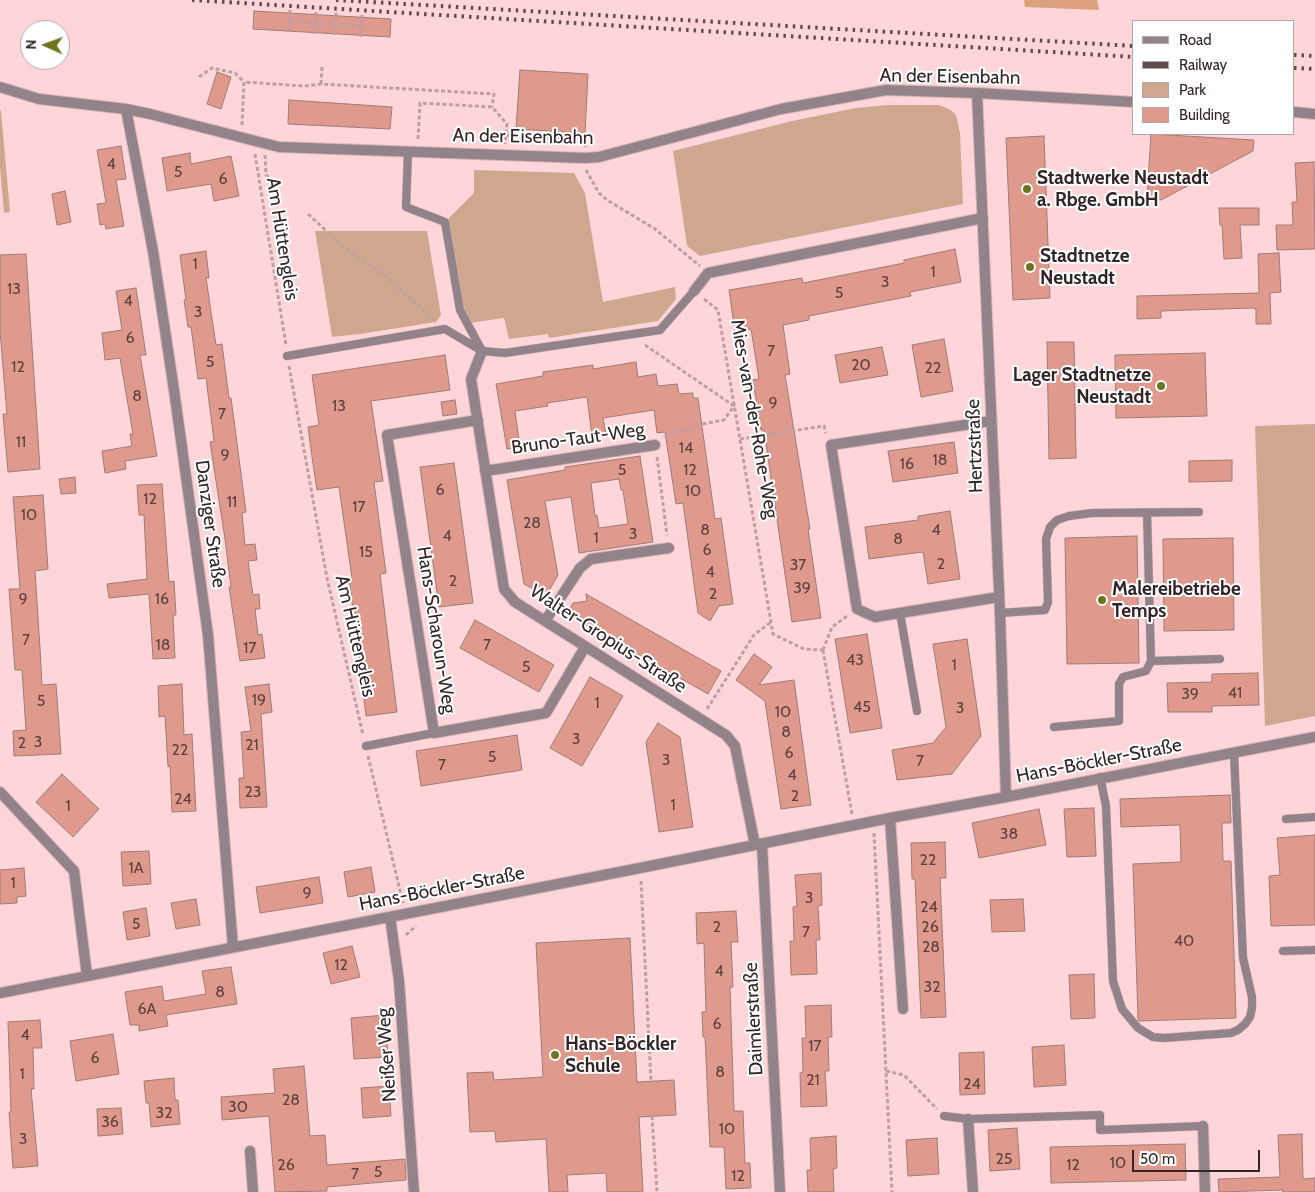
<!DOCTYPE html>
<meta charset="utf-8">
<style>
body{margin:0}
#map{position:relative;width:1315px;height:1192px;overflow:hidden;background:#fed6da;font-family:Cabin,sans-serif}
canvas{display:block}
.legend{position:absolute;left:1132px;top:20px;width:162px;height:115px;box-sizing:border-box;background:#fff;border:1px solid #ada7a8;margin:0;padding:6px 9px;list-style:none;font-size:15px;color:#332426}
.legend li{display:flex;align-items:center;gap:10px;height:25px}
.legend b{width:25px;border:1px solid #ada7a8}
.north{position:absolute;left:20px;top:20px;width:50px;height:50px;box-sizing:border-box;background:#fff;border:1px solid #ada7a8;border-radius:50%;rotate:272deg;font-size:14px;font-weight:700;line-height:20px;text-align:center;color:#332426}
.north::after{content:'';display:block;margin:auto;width:18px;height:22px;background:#6e751e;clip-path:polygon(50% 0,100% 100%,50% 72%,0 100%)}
.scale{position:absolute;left:1132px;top:1150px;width:128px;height:22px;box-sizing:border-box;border:2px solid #332426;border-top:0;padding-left:6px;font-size:15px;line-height:18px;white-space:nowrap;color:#332426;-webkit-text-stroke:4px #fff;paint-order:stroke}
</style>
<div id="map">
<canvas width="1315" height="1192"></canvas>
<ul class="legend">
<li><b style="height:6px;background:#92838a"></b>Road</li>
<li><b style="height:6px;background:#614c4e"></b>Railway</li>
<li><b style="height:14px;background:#cfa78f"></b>Park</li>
<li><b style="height:14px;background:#e09a8d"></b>Building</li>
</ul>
<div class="north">N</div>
<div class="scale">50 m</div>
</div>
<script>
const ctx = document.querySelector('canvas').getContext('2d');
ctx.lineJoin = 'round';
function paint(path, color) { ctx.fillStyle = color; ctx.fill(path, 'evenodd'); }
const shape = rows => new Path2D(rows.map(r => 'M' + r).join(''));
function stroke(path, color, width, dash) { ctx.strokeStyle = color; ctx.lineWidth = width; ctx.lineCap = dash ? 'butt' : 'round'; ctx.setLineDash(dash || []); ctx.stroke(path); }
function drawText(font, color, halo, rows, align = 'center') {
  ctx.font = font + ' Cabin,sans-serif'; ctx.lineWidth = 4; ctx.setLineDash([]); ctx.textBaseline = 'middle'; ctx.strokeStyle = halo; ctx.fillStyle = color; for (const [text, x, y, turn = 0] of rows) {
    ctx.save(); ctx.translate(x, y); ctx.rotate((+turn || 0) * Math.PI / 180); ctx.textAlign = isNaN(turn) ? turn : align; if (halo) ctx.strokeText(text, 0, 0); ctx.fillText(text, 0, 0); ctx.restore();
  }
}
paint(shape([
 [888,105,939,105,951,110,956,115,960,133,963,204,700,256,687,246,673,151,792,121,856,108],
 [0,110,1,111,10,212,4,213,0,167],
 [474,170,574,173,585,193,603,302,675,287,676,299,658,321,549,338,548,334,509,339,504,318,469,323,463,309,448,219,474,193],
 [315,231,427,231,441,315,436,322,360,334,332,337],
 [1315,424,1315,716,1265,726,1255,426]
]), '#cfa78f');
paint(shape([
 [1024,0,1097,0,1099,10,1025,7]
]), '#dca07c');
const building = shape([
 [254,11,391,19,390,37,253,29,254,11],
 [520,70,588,74,585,133,516,129,520,70],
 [217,72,231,77,221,109,207,104,217,72],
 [289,100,392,107,390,129,288,124,289,100],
 [1151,134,1254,140,1253,151,1161,200,1147,199,1151,134],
 [1044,136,1050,298,1013,300,1006,138,1044,136],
 [121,146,126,179,116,180,124,226,106,229,105,224,100,225,97,204,106,203,97,150,121,146],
 [190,153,191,164,231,156,239,196,214,201,211,184,167,191,162,158,190,153],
 [1314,162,1315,249,1277,250,1276,225,1293,225,1292,202,1297,202,1295,163,1314,162],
 [65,191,71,222,57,225,52,194,65,191],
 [1219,208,1259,208,1259,225,1240,225,1242,258,1224,259,1222,225,1220,225,1219,208],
 [955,249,961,282,910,292,911,296,809,316,809,320,783,325,790,374,785,375,810,529,808,529,821,618,792,622,764,430,761,430,753,380,759,379,751,329,735,332,729,290,802,278,803,283,904,263,904,260,955,249],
 [206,251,209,278,206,278,216,345,222,344,229,398,231,398,235,428,246,512,242,513,245,545,255,544,257,560,248,561,253,595,259,594,260,609,255,609,258,635,262,634,265,658,240,661,229,587,231,587,225,539,210,442,214,441,206,378,198,379,191,327,188,327,184,300,186,300,180,255,206,251],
 [1279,253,1281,292,1270,293,1271,324,1256,324,1256,309,1252,308,1161,311,1161,318,1137,319,1137,296,1259,293,1258,254,1279,253],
 [26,254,40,469,8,472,3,414,7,414,0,331,0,255,26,254],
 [136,288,146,355,140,355,157,456,125,461,126,469,105,473,102,451,132,446,130,434,133,434,120,358,105,360,102,333,122,330,116,291,136,288],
 [944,339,953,391,921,397,912,345,944,339],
 [1047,342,1074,342,1076,458,1049,459,1047,342],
 [882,347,888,375,840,383,835,355,882,347],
 [1205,353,1207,416,1116,418,1115,355,1205,353],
 [445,355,450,390,371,401,383,481,374,482,386,573,380,574,397,712,366,716,349,578,352,578,339,487,317,490,312,457,308,427,319,425,312,375,445,355],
 [636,362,638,377,656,374,658,386,677,384,679,394,693,393,693,398,698,398,715,519,721,518,733,604,719,606,710,621,698,613,683,503,676,504,665,432,657,433,654,410,603,418,606,434,592,436,587,397,547,403,548,406,515,411,520,447,507,449,496,384,543,376,543,372,593,365,593,369,636,362],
 [455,400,457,414,443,416,441,402,455,400],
 [954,442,958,473,893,482,888,451,954,442],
 [640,456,653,542,579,553,571,497,545,501,558,575,546,596,524,584,507,480,565,470,565,467,640,456],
 [619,479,621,490,623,490,628,524,599,528,597,515,595,516,591,483,619,479],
 [1232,460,1232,481,1189,482,1189,461,1232,460],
 [454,463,473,603,439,607,420,467,454,463],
 [75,477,76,493,61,494,59,479,75,477],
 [162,484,169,582,174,581,176,615,173,615,175,658,153,659,149,594,109,598,107,584,147,579,144,515,139,515,137,485,162,484],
 [43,495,48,569,35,571,40,648,42,685,56,684,61,754,14,756,13,731,26,730,22,670,15,670,9,589,20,589,13,497,43,495],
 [950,511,960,579,928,584,923,552,869,559,865,527,918,520,918,516,950,511],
 [1137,536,1139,663,1067,664,1065,538,1137,536],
 [1233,538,1234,630,1164,631,1163,539,1233,538],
 [586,594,721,671,708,694,567,614,573,603,587,601,586,594],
 [475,620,554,665,539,692,460,648,475,620],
 [867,634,882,728,850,733,835,639,867,634],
 [967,639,981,736,952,774,897,780,892,750,933,743,946,727,933,644,967,639],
 [754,654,772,667,759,685,794,680,811,805,781,809,765,701,736,680,754,654],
 [1258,673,1259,705,1212,706,1212,712,1168,712,1167,683,1212,682,1212,674,1258,673],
 [590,677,623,696,582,766,550,748,590,677],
 [182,684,184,735,192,734,196,811,172,812,170,766,168,767,165,716,159,717,158,686,182,684],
 [269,684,272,712,261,714,267,807,240,808,239,778,244,778,241,732,251,731,245,687,269,684],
 [658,723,680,737,693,827,659,832,646,742,658,723],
 [517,735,522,770,421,786,416,751,517,735],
 [62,774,99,809,73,837,36,802,62,774],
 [1230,795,1231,823,1222,823,1223,861,1231,861,1236,1018,1139,1021,1138,1019,1133,864,1181,862,1180,825,1121,827,1120,799,1230,795],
 [1094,808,1096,856,1067,857,1064,809,1094,808],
 [1039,809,1046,845,979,858,972,823,1039,809],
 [1315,835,1315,925,1271,926,1269,876,1280,875,1277,838,1315,835],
 [945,842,946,878,940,878,946,1017,921,1018,915,879,912,879,911,843,945,842],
 [149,851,151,884,123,886,121,852,149,851],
 [371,867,375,892,348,897,344,872,371,867],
 [24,868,26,896,17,897,17,903,0,904,0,870,24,868],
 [821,873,822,905,818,906,820,940,816,940,817,974,791,975,790,941,794,941,793,907,797,906,795,875,821,873],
 [319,877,323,903,260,913,256,887,319,877],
 [196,899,200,925,176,929,171,903,196,899],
 [1023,899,1025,931,992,932,990,900,1023,899],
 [146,908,150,936,127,940,123,912,146,908],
 [736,911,738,942,731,942,733,987,730,987,734,1111,743,1111,745,1163,750,1163,751,1188,726,1189,724,1147,710,1147,705,1037,703,1037,702,1012,706,1012,704,943,697,944,696,913,736,911],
 [630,938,637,1082,674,1080,676,1115,639,1117,643,1192,607,1192,606,1173,567,1175,568,1192,549,1192,546,1139,496,1142,495,1131,470,1132,467,1073,493,1072,494,1080,543,1077,536,943,630,938],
 [352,946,360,977,331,984,323,953,352,946],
 [231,967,237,1004,166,1015,168,1026,139,1031,139,1025,130,1025,125,992,162,986,164,1001,206,994,202,971,231,967],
 [1094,974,1095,1018,1071,1019,1069,975,1094,974],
 [831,1005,832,1037,828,1037,829,1071,825,1071,827,1106,801,1107,800,1073,803,1072,802,1038,806,1038,805,1006,831,1005],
 [385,1015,388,1057,354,1059,351,1018,385,1015],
 [40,1020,42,1048,33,1048,34,1089,31,1089,38,1166,13,1168,9,1112,11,1112,8,1022,40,1020],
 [113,1034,119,1074,76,1081,70,1041,113,1034],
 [1064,1045,1066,1085,1034,1087,1032,1047,1064,1045],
 [984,1052,985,1094,960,1095,959,1053,984,1052],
 [304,1066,310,1136,325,1135,327,1165,405,1159,406,1180,327,1187,327,1191,275,1192,269,1116,222,1120,221,1097,275,1093,273,1069,304,1066],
 [174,1078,175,1100,178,1100,180,1124,151,1127,149,1103,146,1103,144,1081,174,1078],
 [389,1086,391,1116,363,1118,361,1088,389,1086],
 [121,1108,123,1134,98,1136,97,1109,121,1108],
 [1017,1128,1020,1169,990,1171,988,1130,1017,1128],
 [1302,1134,1303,1179,1315,1178,1315,1192,1283,1192,1283,1190,1219,1192,1218,1179,1280,1177,1278,1135,1302,1134],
 [836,1136,837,1168,833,1169,834,1192,808,1192,807,1170,811,1170,810,1138,836,1136],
 [937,1138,939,1174,908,1176,906,1140,937,1138],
 [1185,1144,1186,1180,1051,1183,1050,1147,1185,1144]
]);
paint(building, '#e09a8d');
stroke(building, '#9e7c75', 1);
const service = shape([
 [408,152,406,207,445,222,460,310,481,349],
 [287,356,445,329,482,351,505,353,660,330,694,291],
 [900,613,917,711],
 [1000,613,1045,610,1048,602,1046,539,1050,527,1057,520,1069,516,1092,513,1199,512],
 [1151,661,1220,659],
 [1054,727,1119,721,1119,684,1123,677,1146,671,1151,661,1147,513],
 [366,746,434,733],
 [1100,777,1106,806,1113,981,1122,1009,1138,1028,1153,1037,1164,1038,1231,1033,1238,1030,1245,1024,1250,1017,1252,1008,1252,997,1243,958,1234,753],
 [1286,819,1315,817],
 [1283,951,1315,950],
 [944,1116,968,1119,1100,1115,1100,1130,1203,1126]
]);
const minor = shape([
 [0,87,39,99,126,109,150,114,279,147,585,158,599,157,781,109,886,90,977,93,1134,102],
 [977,93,1000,613,1006,797],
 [126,109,153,251,174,390,208,635,233,947],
 [1294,112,1315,114],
 [694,291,708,273,983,218],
 [482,351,471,379,504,589,515,602,545,621,726,735,735,746,755,845],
 [478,420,387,435,434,733,546,713,585,647],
 [991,421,831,445,857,609,875,617,999,597],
 [485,471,655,445],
 [545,621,580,568,591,559,669,548],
 [0,792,74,871,87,976],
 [890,818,903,1009],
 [762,844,780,1192],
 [390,917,399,981,414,1192],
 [0,993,640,868,890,818,1006,797,1315,737],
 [968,1119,973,1192],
 [1203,1126,1205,1192],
 [250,1151,253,1192]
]);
stroke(service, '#d5b2b6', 9);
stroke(minor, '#d5b2b6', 12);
stroke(shape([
 [289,21,312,23],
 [315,23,335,24],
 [338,24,361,26],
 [288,32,290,10],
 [314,34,316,12],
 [335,35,336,13],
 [361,37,362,15],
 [199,77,212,68,235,73,244,82],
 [321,84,322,66],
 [242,125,244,82,304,86,321,84,494,94,492,107],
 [506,135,585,139,585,147],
 [418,139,420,103,492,107,507,124,505,144],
 [255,154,286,345],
 [265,155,266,175,273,181],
 [586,170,599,193,607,200,655,229,700,266],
 [308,214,345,248,384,275,433,319],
 [704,299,718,310,773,634,804,649,823,650],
 [645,345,734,406,724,420,697,425,694,429,667,434,664,437],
 [289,366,327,578,363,735],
 [740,439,824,426,826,433],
 [657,457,667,535],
 [823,650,852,814],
 [823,650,832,627,847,616],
 [707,709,754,635,771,622],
 [368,756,403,903],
 [874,833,892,1192],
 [641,881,651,1082],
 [406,935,416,926],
 [886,1071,904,1075,937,1109],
 [652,1116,657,1192]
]), '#bf9fa2', 3, [4, 2.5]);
stroke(service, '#92838a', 8);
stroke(minor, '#92838a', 10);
stroke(shape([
 [192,0,1134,57],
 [336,0,1134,46],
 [1294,55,1315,56],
 [1294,68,1315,69]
]), '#614c4e', 4, [2.5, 5]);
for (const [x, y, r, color] of [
 [1027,189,5,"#6e751e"],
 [1030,267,5,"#6e751e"],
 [1161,386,5,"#6e751e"],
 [1102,600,5,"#6e751e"],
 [555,1055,5,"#6e751e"]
]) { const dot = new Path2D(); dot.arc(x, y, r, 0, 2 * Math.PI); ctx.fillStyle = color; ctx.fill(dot); stroke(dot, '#fff', 2); }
drawText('16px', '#5e4240', null, [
 ["4",111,164],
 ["5",178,172],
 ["6",223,179],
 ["1",195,264],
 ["1",933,272],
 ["3",885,282],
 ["13",14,289],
 ["5",839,293],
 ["4",128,301],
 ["3",198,312],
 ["6",130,338],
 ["7",771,351],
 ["5",210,362],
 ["20",861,365],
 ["12",18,367],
 ["22",933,368],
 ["8",137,396],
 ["9",773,403],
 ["13",339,406],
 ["7",222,414],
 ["11",21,442],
 ["14",686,448],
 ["9",225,455],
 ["18",940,460],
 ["16",907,464],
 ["5",622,470],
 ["12",690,470],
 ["6",440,490],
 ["10",693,491],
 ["12",150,499],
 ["11",232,502],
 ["17",359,507],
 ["10",29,515],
 ["28",532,523],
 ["8",705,530],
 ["4",936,530],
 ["3",633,534],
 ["4",447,536],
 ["1",596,538],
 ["8",898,539],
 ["6",707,550],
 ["15",366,552],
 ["2",941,564],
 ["37",798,565],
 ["4",710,572],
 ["2",453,581],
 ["39",802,588],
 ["2",713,594],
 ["9",23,599],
 ["16",162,599],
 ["7",26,640],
 ["18",163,645],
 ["7",487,645],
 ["17",250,648],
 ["43",855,660],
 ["1",954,665],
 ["5",526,667],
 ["41",1235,693],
 ["39",1190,694],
 ["19",259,700],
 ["5",41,701],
 ["1",597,703],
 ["45",862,707],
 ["3",960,708],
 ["10",783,712],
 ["8",786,732],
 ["3",576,739],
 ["3",38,742],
 ["2",22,743],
 ["21",252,745],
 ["22",180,750],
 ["6",789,753],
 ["5",492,757],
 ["3",666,760],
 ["7",920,761],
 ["7",442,765],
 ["4",792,775],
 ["23",253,792],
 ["2",795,796],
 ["24",183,799],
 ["1",673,805],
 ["1",68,806],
 ["38",1009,834],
 ["22",928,860],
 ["1A",136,868],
 ["1",13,883],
 ["9",307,893],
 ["3",809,898],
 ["24",929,907],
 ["5",136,924],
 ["2",717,927],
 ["26",930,927],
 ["7",806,932],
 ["40",1184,941],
 ["28",931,947],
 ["12",341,965],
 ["4",719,971],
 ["32",932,987],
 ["8",220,992],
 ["6A",147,1009],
 ["6",717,1024],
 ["4",25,1035],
 ["17",815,1046],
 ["6",95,1058],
 ["8",720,1072],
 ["1",22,1074],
 ["21",813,1080],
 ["24",972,1084],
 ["28",291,1100],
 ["30",238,1107],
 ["32",164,1113],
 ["36",110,1122],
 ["10",727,1129],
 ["3",23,1139],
 ["25",1004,1159],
 ["10",1118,1163],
 ["26",286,1165],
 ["12",1073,1165],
 ["5",378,1172],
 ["7",355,1174],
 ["12",738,1176]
]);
drawText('19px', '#332426', '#fff', [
 ["An der Eisenbahn",950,77,1],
 ["An der Eisenbahn",523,137,1],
 ["Am Hüttengleis",282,239,81],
 ["Mies-van-der-Rohe-Weg",754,419,80],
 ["Bruno-Taut-Weg",578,439,-8],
 ["Hertzstraße",975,446,-92],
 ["Danziger Straße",210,524,82],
 ["Hans-Scharoun-Weg",436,630,81],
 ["Am Hüttengleis",355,636,77],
 ["Walter-Gropius-Straße",608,639,33],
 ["Hans-Böckler-Straße",1099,761,-11],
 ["Hans-Böckler-Straße",442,889,-11],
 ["Daimlerstraße",754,1019,-93],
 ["Neißer Weg",387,1055,-94]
]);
drawText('bold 19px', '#332426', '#fff', [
 ["Stadtwerke Neustadt",1037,178],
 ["a. Rbge. GmbH",1037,200],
 ["Stadtnetze",1040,256],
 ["Neustadt",1040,278],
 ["Lager Stadtnetze",1151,375,"right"],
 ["Neustadt",1151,397,"right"],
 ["Malereibetriebe",1112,589],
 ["Temps",1112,611],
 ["Hans-Böckler",565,1044],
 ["Schule",565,1066]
], 'left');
</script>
